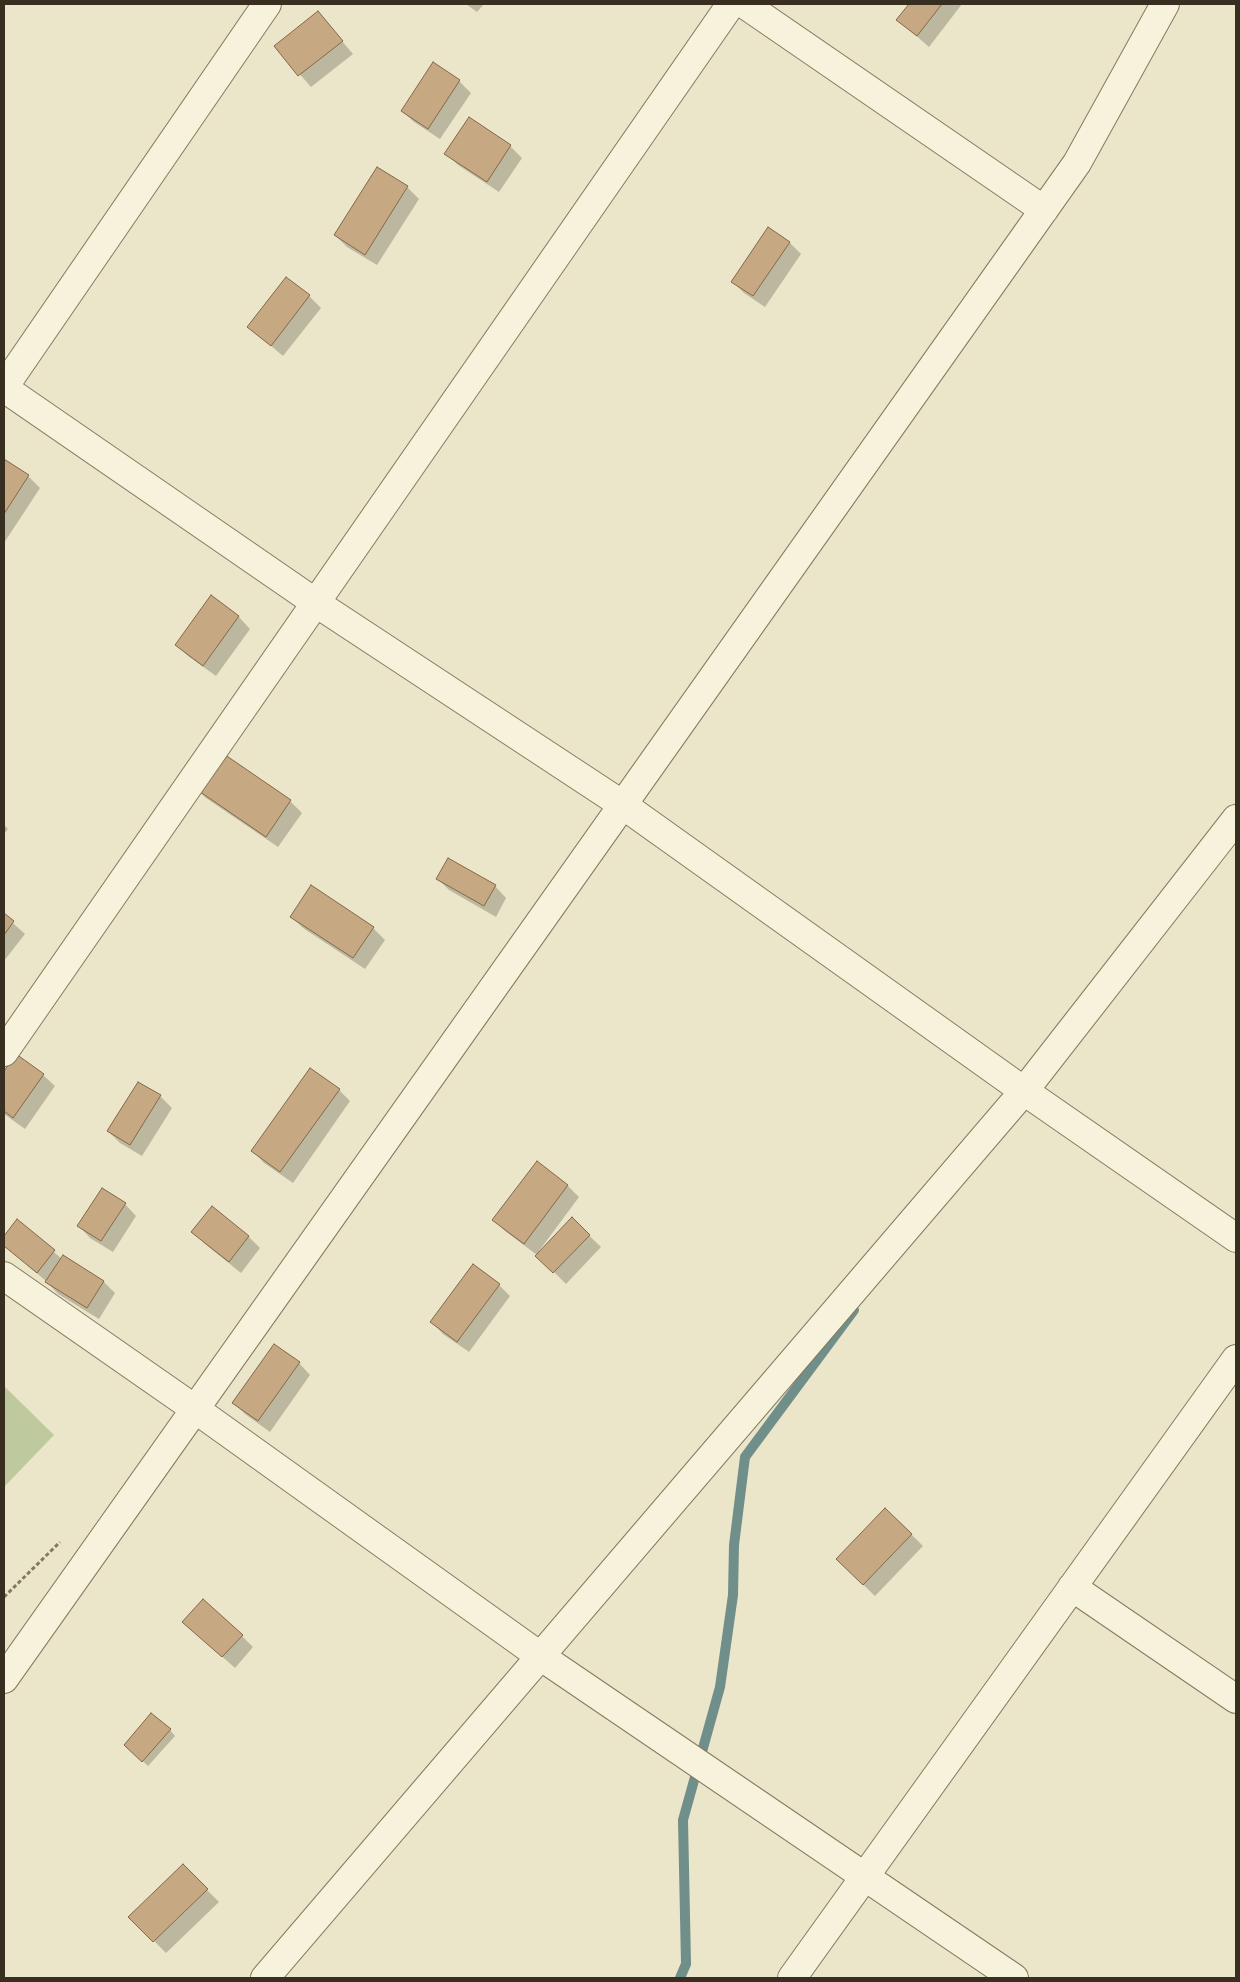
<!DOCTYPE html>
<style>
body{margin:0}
#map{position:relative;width:1240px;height:1982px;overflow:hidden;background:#ebe6c9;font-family:"Source Serif 4",serif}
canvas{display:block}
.frame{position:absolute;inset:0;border:5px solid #382f21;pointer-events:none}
</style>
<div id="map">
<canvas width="1240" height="1982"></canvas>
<div class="frame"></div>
</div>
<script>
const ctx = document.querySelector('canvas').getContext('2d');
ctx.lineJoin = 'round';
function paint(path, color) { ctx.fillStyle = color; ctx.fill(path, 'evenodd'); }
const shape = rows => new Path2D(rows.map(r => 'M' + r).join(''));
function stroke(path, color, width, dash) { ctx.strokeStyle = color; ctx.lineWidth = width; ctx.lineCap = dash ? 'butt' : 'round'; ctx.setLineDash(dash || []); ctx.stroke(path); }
paint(shape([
 [4,1386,54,1435,4,1487]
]), '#bec99d');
paint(shape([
 [466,4,484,4,477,12],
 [911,4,962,4,929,47,898,20],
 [318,13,353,54,311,87,276,47],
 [433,64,459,81,471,93,440,139,414,122,402,111],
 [469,119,510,146,522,158,499,192,458,165,446,154],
 [407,187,419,199,377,265,347,247,335,235],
 [789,242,801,254,765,307,744,293,733,282],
 [309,296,321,308,283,356,249,327],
 [4,461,28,476,40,488,4,543],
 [211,597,239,617,250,629,216,676,188,656,177,645],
 [218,751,290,801,302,813,278,847,206,798,194,787],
 [4,825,8,829,4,834],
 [438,879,495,886,506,898,496,917,449,890],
 [4,915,25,934,4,961],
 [292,917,373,928,385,940,365,969,303,928],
 [16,1056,43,1075,55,1086,25,1129,4,1114,4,1073],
 [339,1090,350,1101,293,1183,264,1163,253,1151],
 [160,1096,172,1108,142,1156,120,1143,108,1131],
 [537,1163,568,1186,579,1197,539,1251,540,1252,572,1219,601,1247,566,1284,537,1255,505,1231,494,1220],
 [125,1204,136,1216,113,1252,90,1238,79,1226],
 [17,1221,62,1259,63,1257,104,1282,115,1293,99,1319,58,1294,47,1282,4,1245,4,1238],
 [193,1232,248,1236,260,1248,241,1273,205,1244],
 [499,1285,510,1296,469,1352,443,1334,432,1322],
 [299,1363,310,1375,270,1432,245,1414,233,1402],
 [886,1509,923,1546,875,1596,849,1571],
 [196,1633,242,1636,253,1647,235,1668],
 [170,1730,175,1736,148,1766,131,1750],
 [183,1866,219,1902,166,1953,130,1917]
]), '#0003');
stroke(shape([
 [680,1978,686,1964,683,1820,720,1687,733,1595,734,1545,745,1457,854,1310]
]), '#708e8a', 10);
const building = shape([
 [909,4,942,4,917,36,896,20,909,4],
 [318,11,343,41,298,76,274,46,318,11],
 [433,62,460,80,428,129,401,111,433,62],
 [469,117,511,145,487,182,444,154,469,117],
 [377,167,408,186,365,255,334,235,377,167],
 [768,227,790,242,753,296,731,282,768,227],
 [286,277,310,295,271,346,247,327,286,277],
 [4,459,29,475,4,514,4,459],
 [211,595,239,616,203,666,175,645,211,595],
 [218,750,291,800,266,837,193,787,218,750],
 [448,858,496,885,484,906,436,879,448,858],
 [311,885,374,927,353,958,290,917,311,885],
 [4,913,14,921,4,935,4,913],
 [16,1054,44,1074,13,1118,4,1111,4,1071,16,1054],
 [310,1068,340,1089,280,1172,251,1151,310,1068],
 [138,1082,161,1095,130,1145,107,1131,138,1082],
 [537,1161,568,1185,524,1244,492,1220,537,1161],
 [102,1188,126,1203,101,1241,77,1226,102,1188],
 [212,1206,249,1236,229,1262,191,1232,212,1206],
 [572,1217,590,1235,553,1273,535,1256,572,1217],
 [17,1219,55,1250,37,1273,4,1246,4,1236,17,1219],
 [63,1255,104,1281,87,1308,45,1282,63,1255],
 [473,1264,500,1284,457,1342,430,1322,473,1264],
 [274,1344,300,1362,258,1421,232,1403,274,1344],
 [885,1508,912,1534,863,1585,836,1559,885,1508],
 [203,1599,243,1635,222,1657,182,1622,203,1599],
 [151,1713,171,1729,142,1762,124,1745,151,1713],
 [183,1864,208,1889,153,1942,128,1917,183,1864]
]);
paint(building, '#c6a882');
stroke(building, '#836747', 1);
const street = shape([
 [744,4,1044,210],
 [4,387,267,4],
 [4,388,316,603,623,805,1024,1091,1236,1238],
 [4,1052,731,4],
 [4,1276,195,1409,540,1656,1014,1978],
 [1072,1587,1236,1699],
 [4,1679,1077,163,1165,4],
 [265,1978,1024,1091,1236,819],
 [792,1978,1236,1359]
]);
stroke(street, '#86795f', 30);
stroke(shape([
 [4,1597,60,1542]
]), '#86795f', 3, [4, 2.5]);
stroke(street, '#f6f2dc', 28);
</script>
